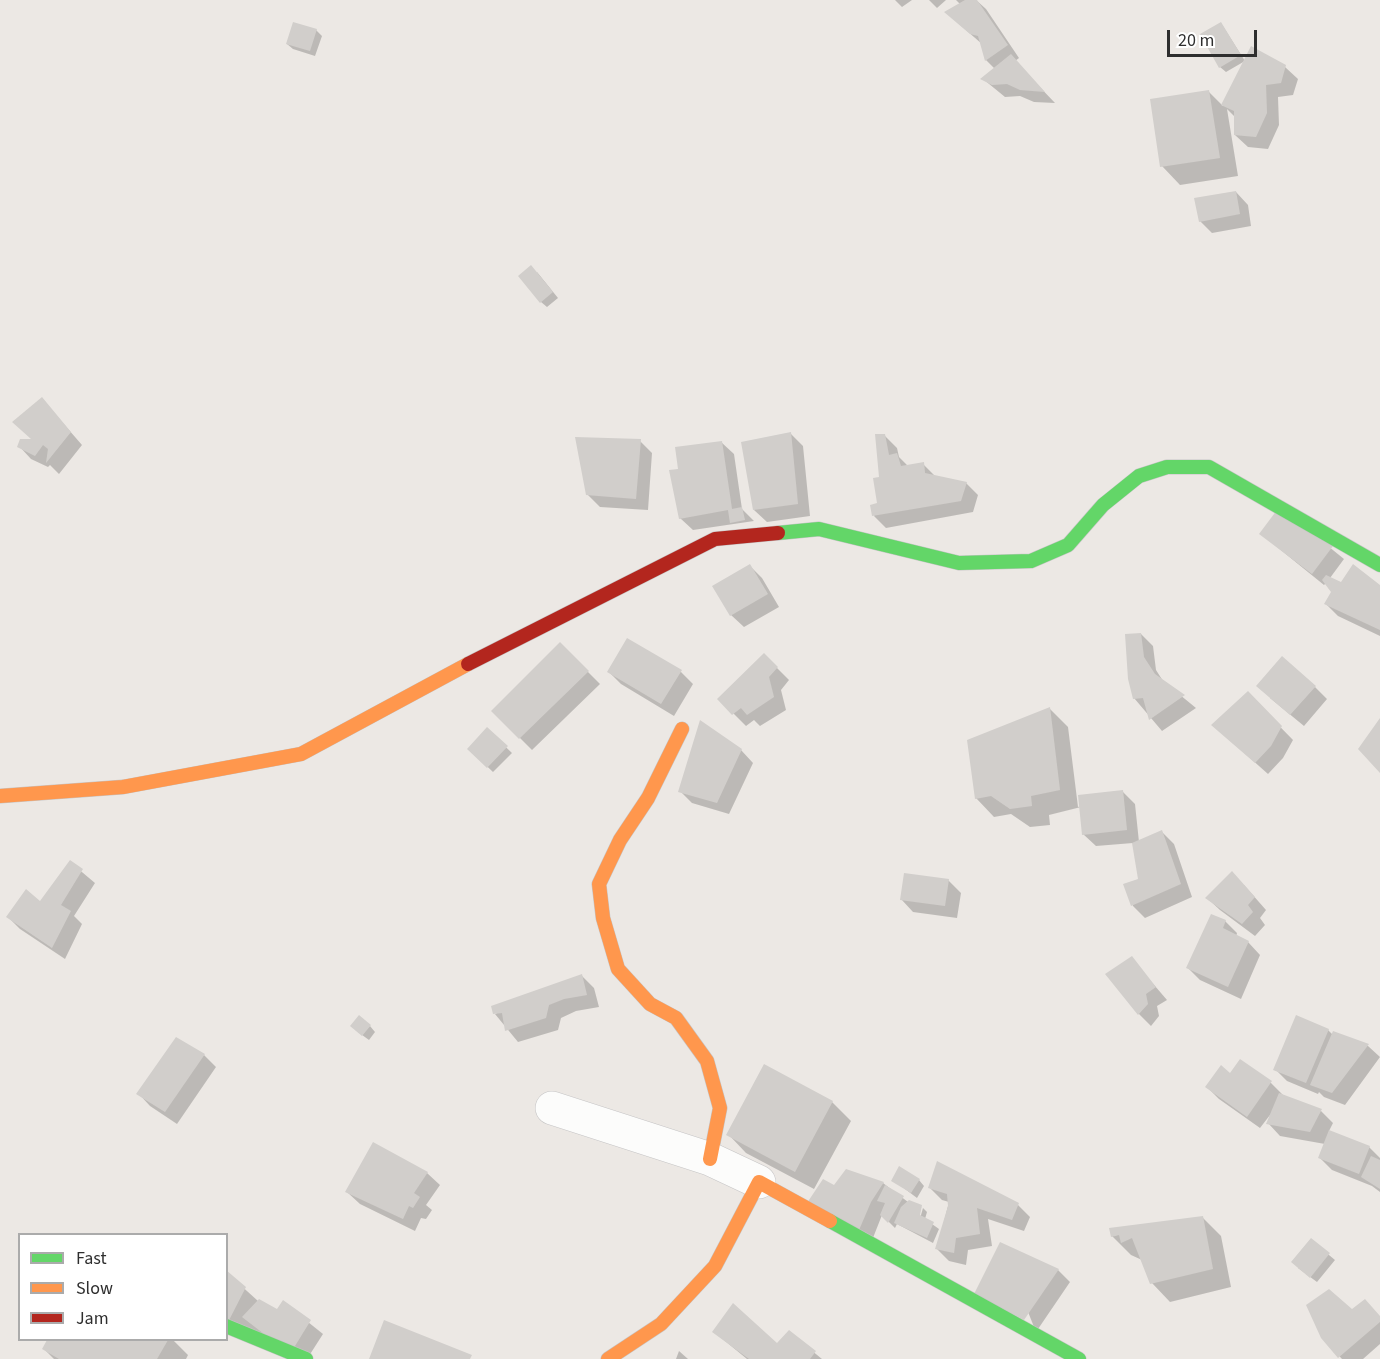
<!DOCTYPE html>
<style>
body{margin:0}
#map{position:relative;width:1380px;height:1359px;overflow:hidden;background:#ece8e4;font-family:"Source Sans 3",sans-serif}
canvas{display:block}
.legend{position:absolute;left:18px;top:1233px;width:210px;height:108px;box-sizing:border-box;background:#fff;border:2px solid #ababab;margin:0;padding:8px 10px;list-style:none;font-size:18px;color:#2e2e2e}
.legend li{display:flex;align-items:center;gap:12px;height:30px}
.legend b{width:30px;border:2px solid #ababab}
.scale{position:absolute;left:1167px;top:30px;width:90px;height:27px;box-sizing:border-box;border:3px solid #2e2e2e;border-top:0;padding-left:8px;font-size:18px;line-height:21px;white-space:nowrap;color:#2e2e2e;-webkit-text-stroke:4px #fff;paint-order:stroke}
</style>
<div id="map">
<canvas width="1380" height="1359"></canvas>
<ul class="legend">
<li><b style="height:8px;background:#63d668"></b>Fast</li>
<li><b style="height:8px;background:#ff974d"></b>Slow</li>
<li><b style="height:8px;background:#b3261e"></b>Jam</li>
</ul>
<div class="scale">20 m</div>
</div>
<script>
const ctx = document.querySelector('canvas').getContext('2d');
ctx.lineJoin = 'round';
function paint(path, color) { ctx.fillStyle = color; ctx.fill(path, 'evenodd'); }
const shape = rows => new Path2D(rows.map(r => 'M' + r).join(''));
function stroke(path, color, width, dash) { ctx.strokeStyle = color; ctx.lineWidth = width; ctx.lineCap = dash ? 'butt' : 'round'; ctx.setLineDash(dash || []); ctx.stroke(path); }
paint(shape([
 [895,0,912,0,902,7],
 [929,0,946,0,937,8],
 [956,0,976,0,986,9,1019,58,1015,61,1055,103,1034,102,1020,96,1005,97,983,79,995,69,986,60,982,44,959,24,960,4],
 [1221,23,1245,61,1285,67,1298,79,1293,95,1278,97,1279,125,1268,149,1248,147,1235,135,1235,117,1227,109,1238,176,1180,185,1162,166,1209,92,1223,106,1245,61,1226,72,1220,67],
 [316,30,322,36,315,56,293,49,287,44],
 [1236,192,1248,205,1251,226,1212,233,1200,221],
 [537,272,558,298,547,307,541,302],
 [42,399,82,445,59,474,50,465,48,467,31,459,19,446,33,440],
 [791,434,803,446,810,516,767,522,754,510],
 [884,435,897,448,899,457,908,466,923,464,936,477,966,483,978,495,973,512,886,528,874,516,879,504],
 [640,441,652,453,648,510,600,507,587,494],
 [721,442,734,454,742,509,754,521,693,530,680,518,680,470],
 [1281,508,1344,559,1330,578,1341,583,1380,587,1380,636,1338,616,1326,604,1333,592,1326,583,1324,585,1261,534],
 [750,566,762,578,779,607,744,627,731,615],
 [1141,634,1153,646,1156,670,1163,681,1196,708,1162,731,1134,698],
 [560,644,600,684,532,750,493,711],
 [764,655,789,680,781,690,786,710,760,726,754,720,746,726,719,699],
 [609,672,681,672,693,684,674,716,621,684],
 [1315,687,1327,699,1304,726,1270,698],
 [1248,694,1293,740,1283,758,1268,774,1214,726],
 [1049,708,1068,727,1078,807,1123,792,1135,804,1139,842,1162,832,1174,844,1192,897,1145,918,1133,906,1125,885,1139,880,1133,843,1096,846,1083,834,1081,807,1049,815,1050,825,1030,827,1011,814,994,817,976,798],
 [487,729,512,753,493,772,469,749],
 [741,750,753,763,729,814,692,803,680,791],
 [70,862,95,883,74,916,82,924,65,959,20,929,8,917,40,903],
 [948,880,961,893,957,918,913,912,901,899],
 [1244,885,1266,910,1260,918,1265,925,1255,936,1220,910,1207,898],
 [1225,921,1237,933,1236,937,1248,942,1260,955,1241,999,1200,980,1188,968],
 [1131,958,1167,1000,1157,1006,1159,1016,1151,1026,1139,1014],
 [582,976,594,988,599,1007,576,1011,561,1018,558,1030,518,1042,495,1014],
 [370,1026,375,1032,369,1040,358,1032],
 [1328,1030,1333,1035,1368,1046,1380,1057,1345,1105,1324,1097,1319,1092,1318,1094,1287,1081,1275,1069],
 [204,1055,216,1067,177,1124,150,1106,138,1093],
 [1240,1061,1271,1083,1283,1095,1321,1111,1333,1123,1329,1131,1369,1147,1380,1158,1380,1192,1372,1186,1332,1170,1320,1158,1325,1144,1280,1136,1268,1123,1270,1115,1260,1128,1219,1099,1207,1087,1230,1075],
 [832,1102,851,1121,814,1189,746,1153,728,1134],
 [427,1173,440,1185,426,1205,432,1210,426,1219,421,1218,415,1231,360,1204,347,1192],
 [893,1180,919,1180,924,1186,917,1198],
 [883,1183,908,1202,922,1208,920,1208,919,1222,923,1208,927,1212,925,1219,939,1229,933,1243,897,1224,895,1228,882,1215,869,1248,835,1187],
 [930,1188,1018,1205,1030,1217,1024,1231,988,1219,992,1246,968,1250,966,1265,949,1261,937,1249,949,1202,942,1200],
 [1203,1218,1221,1236,1231,1287,1170,1302,1152,1283,1142,1260,1131,1255,1112,1236],
 [1311,1240,1335,1260,1317,1282,1298,1268],
 [1001,1244,1058,1270,1070,1282,1036,1332],
 [226,1272,258,1301,278,1311,283,1302,323,1334,307,1359,226,1333],
 [1352,1311,1380,1317,1380,1344,1363,1359,1342,1359,1322,1337],
 [714,1332,777,1345,789,1332,822,1359,747,1359],
 [49,1340,173,1340,188,1355,186,1359,54,1359,44,1349],
 [679,1351,688,1359,676,1359]
]), '#0003');
paint(shape([
 [965,0,977,0,1008,45,985,61,978,36,970,34,944,12],
 [293,22,317,29,310,51,286,44],
 [1221,22,1241,55,1219,68,1200,34],
 [1251,46,1286,65,1281,83,1266,85,1267,113,1256,137,1234,135,1234,111,1221,105],
 [1011,54,1045,92,1020,90,1007,84,992,85,980,79],
 [1209,90,1220,158,1160,167,1150,99],
 [1236,191,1240,214,1199,222,1194,198],
 [531,265,553,292,540,303,518,276],
 [42,397,71,432,46,463,48,449,43,445,35,456,17,447,20,439,31,439,12,422],
 [791,432,798,504,753,510,741,442],
 [875,434,885,434,889,455,897,453,901,466,924,462,925,473,967,482,961,501,872,516,870,505,877,503,873,478,879,477],
 [575,437,641,439,636,499,586,495],
 [722,441,732,509,742,507,745,520,730,523,728,510,679,519,669,470,678,469,675,447],
 [1280,506,1333,546,1312,574,1259,534],
 [750,564,768,594,730,616,712,586],
 [1353,564,1380,585,1380,630,1324,604,1331,592,1322,580,1326,575,1341,582],
 [1141,633,1144,657,1155,674,1185,695,1149,720,1143,698,1133,699,1128,679,1125,634],
 [627,638,682,670,661,704,607,672],
 [560,642,589,671,519,739,491,711],
 [764,653,778,667,769,677,774,697,747,715,741,708,732,715,717,699],
 [1282,656,1316,686,1290,715,1256,686],
 [1248,691,1282,726,1271,746,1255,763,1211,725],
 [1050,707,1060,790,1031,796,1032,806,1010,809,991,796,975,799,967,740],
 [1380,718,1380,773,1358,749],
 [700,720,742,749,717,803,678,792],
 [487,727,508,746,487,768,467,749],
 [1123,790,1127,830,1082,835,1078,795],
 [1162,830,1181,884,1131,906,1123,884,1138,879,1132,843],
 [70,860,83,869,61,905,71,911,52,948,6,917,26,889,40,901],
 [1232,871,1255,897,1248,905,1253,912,1242,924,1205,898],
 [904,873,949,879,945,906,900,900],
 [1211,914,1226,920,1223,928,1249,941,1228,987,1186,968],
 [1132,956,1156,987,1146,994,1148,1004,1138,1015,1105,974],
 [582,974,587,995,564,999,549,1005,546,1018,505,1031,502,1013,493,1014,491,1006],
 [359,1015,371,1025,362,1036,350,1026],
 [1296,1015,1329,1029,1306,1083,1273,1070],
 [1333,1031,1369,1044,1332,1093,1310,1085],
 [176,1037,205,1054,165,1112,136,1094],
 [1240,1059,1272,1081,1247,1117,1205,1087,1221,1065,1230,1073],
 [764,1064,833,1101,795,1172,726,1135],
 [1279,1093,1322,1109,1310,1132,1266,1124],
 [1329,1130,1370,1146,1359,1174,1318,1158],
 [373,1142,428,1172,414,1193,420,1197,413,1208,409,1206,403,1219,345,1192],
 [1371,1156,1380,1160,1380,1189,1361,1177],
 [937,1161,1019,1203,1012,1220,977,1208,980,1234,956,1238,954,1253,935,1249,948,1206,947,1194,928,1188],
 [899,1166,920,1179,911,1193,891,1181],
 [846,1169,884,1182,871,1202,856,1237,803,1209,823,1179,834,1185],
 [885,1185,904,1196,888,1223,880,1215,885,1203,877,1201],
 [909,1200,922,1205,920,1215,934,1222,927,1238,894,1223,901,1207],
 [1203,1216,1213,1269,1150,1284,1132,1238,1121,1243,1119,1235,1111,1237,1109,1228],
 [1311,1238,1330,1253,1310,1278,1291,1262],
 [1000,1242,1059,1269,1024,1320,974,1294],
 [226,1270,246,1287,226,1326],
 [1329,1289,1352,1309,1365,1299,1380,1316,1380,1322,1338,1358,1321,1338,1306,1305],
 [259,1299,277,1309,283,1300,311,1320,290,1354,242,1317],
 [733,1303,777,1343,789,1330,816,1351,810,1359,749,1359,712,1332],
 [384,1320,472,1355,470,1359,369,1359],
 [47,1340,168,1340,157,1359,59,1359,42,1349]
]), '#d1cecb');
const street = shape([
 [552,1108,710,1159,759,1182]
]);
const fast = shape([
 [778,533,819,529,959,563,1031,561,1068,545,1103,505,1139,476,1167,467,1209,467,1380,565],
 [830,1221,1079,1359],
 [226,1326,306,1359]
]);
const slow = shape([
 [682,729,648,798,620,840,599,884,603,918,618,969,650,1004,676,1018,707,1061,720,1108,710,1159],
 [0,796,123,787,301,754,468,664],
 [608,1359,661,1324,715,1266,759,1182,830,1221]
]);
const jam = shape([
 [468,664,715,539,778,533]
]);
stroke(street, '#c5c4c5', 34);
stroke(fast, '#c5c4c5', 15);
stroke(slow, '#c5c4c5', 15);
stroke(jam, '#c5c4c5', 15);
stroke(street, '#fcfcfb', 33);
stroke(fast, '#63d668', 14);
stroke(slow, '#ff974d', 14);
stroke(jam, '#b3261e', 14);
</script>
